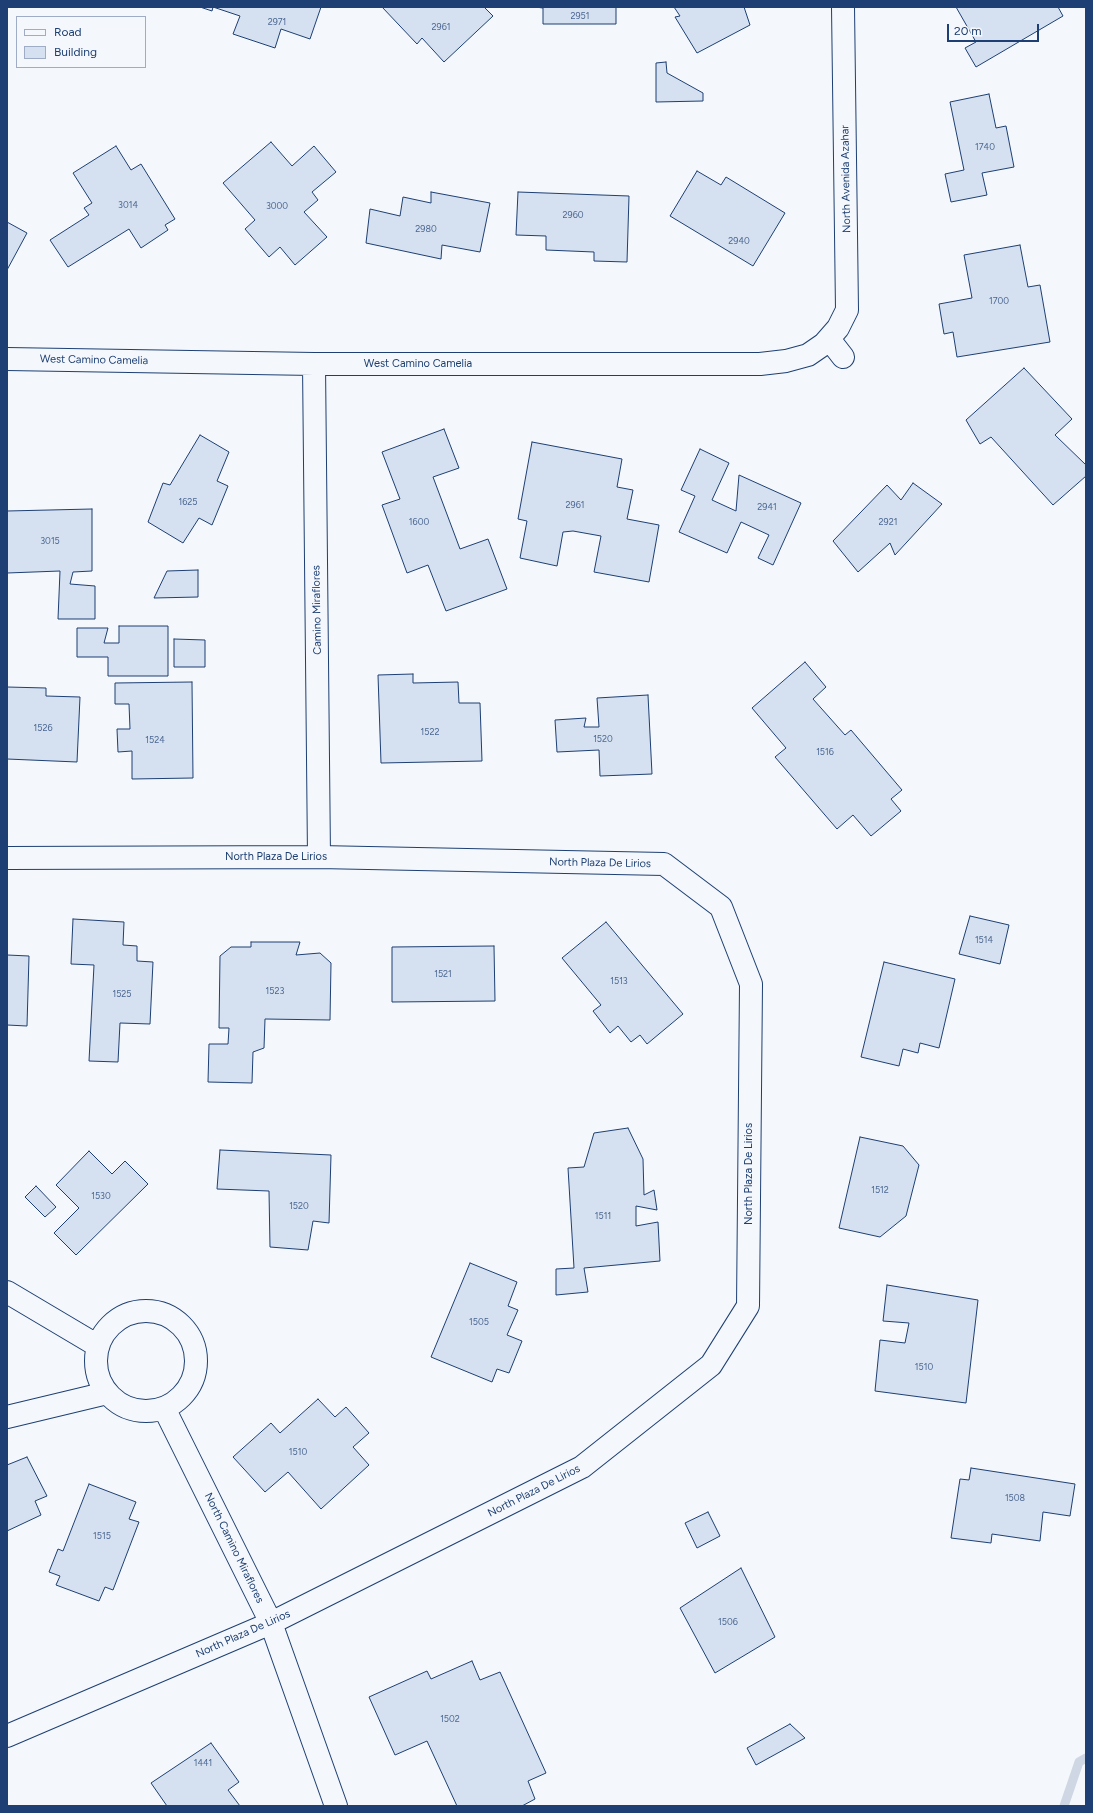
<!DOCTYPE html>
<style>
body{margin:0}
#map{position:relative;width:1093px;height:1813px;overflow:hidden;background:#f4f7fb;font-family:Figtree,sans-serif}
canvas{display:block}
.frame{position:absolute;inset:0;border:8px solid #1d3f73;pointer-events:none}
.legend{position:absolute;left:16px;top:16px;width:130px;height:52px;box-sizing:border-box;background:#f4f7fb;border:1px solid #9eadc5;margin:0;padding:5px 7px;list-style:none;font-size:12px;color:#1d3f73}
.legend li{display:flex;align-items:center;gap:8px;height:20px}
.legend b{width:20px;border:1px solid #9eadc5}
.scale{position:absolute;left:947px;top:24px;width:92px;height:18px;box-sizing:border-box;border:2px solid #1d3f73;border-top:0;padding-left:5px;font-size:12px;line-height:14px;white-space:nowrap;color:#1d3f73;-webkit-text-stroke:3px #f4f7fb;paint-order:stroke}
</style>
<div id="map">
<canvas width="1093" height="1813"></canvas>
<div class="frame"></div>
<ul class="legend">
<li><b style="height:5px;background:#f4f7fb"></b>Road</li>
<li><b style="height:11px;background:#d5e0f0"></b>Building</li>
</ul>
<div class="scale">20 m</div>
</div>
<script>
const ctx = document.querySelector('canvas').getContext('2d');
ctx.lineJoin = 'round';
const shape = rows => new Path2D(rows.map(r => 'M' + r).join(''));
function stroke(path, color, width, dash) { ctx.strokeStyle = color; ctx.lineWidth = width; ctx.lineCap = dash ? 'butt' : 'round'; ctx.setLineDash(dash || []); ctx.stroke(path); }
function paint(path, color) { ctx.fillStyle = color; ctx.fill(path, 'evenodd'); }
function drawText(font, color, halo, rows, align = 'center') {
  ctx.font = font + ' Figtree,sans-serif'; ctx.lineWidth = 3; ctx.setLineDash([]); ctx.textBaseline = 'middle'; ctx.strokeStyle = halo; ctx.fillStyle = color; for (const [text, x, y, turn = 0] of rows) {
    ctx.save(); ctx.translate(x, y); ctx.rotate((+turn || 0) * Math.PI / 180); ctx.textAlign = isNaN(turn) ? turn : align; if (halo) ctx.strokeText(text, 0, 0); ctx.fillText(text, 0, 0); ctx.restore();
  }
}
stroke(shape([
 [1064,1806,1079,1762,1086,1758]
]), '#cfd7e4', 9);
const building = shape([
 [200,7,321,7,310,39,281,29,275,48,233,34,240,16,213,7,212,11,200,7],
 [382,7,484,7,493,16,444,62,422,38,417,44,382,7],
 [535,7,616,7,616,24,543,24,543,8,535,7],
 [674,7,744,7,750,25,697,53,675,17,680,16,674,7],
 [956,7,1058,7,1063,16,976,67,965,48,976,42,956,7],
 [666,62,667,73,703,93,703,101,656,102,656,63,666,62],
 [989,94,996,128,1006,126,1014,167,982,173,987,195,951,202,945,174,964,170,950,102,989,94],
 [271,142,292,166,314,146,336,172,312,192,318,200,304,212,327,237,295,265,280,247,269,257,245,229,255,220,223,183,271,142],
 [116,146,131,170,141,164,175,219,165,225,168,230,141,248,129,229,68,267,50,240,89,215,84,208,92,203,73,173,116,146],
 [697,171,721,185,726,177,785,213,753,266,670,216,697,171],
 [431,192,490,203,480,252,442,245,441,259,366,243,370,209,400,216,403,197,431,203,431,192],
 [518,192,629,196,627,262,594,261,594,252,546,250,546,236,516,235,518,192],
 [7,222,27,233,7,270,7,222],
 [1020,245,1028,287,1040,285,1050,342,957,357,953,332,944,334,939,304,972,298,964,255,1020,245],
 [1024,368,1072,419,1055,435,1086,465,1086,476,1053,505,991,437,980,444,966,420,1024,368],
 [444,429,459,468,433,477,460,549,488,539,507,589,446,611,428,565,407,573,382,505,400,499,382,452,444,429],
 [200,435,229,452,217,481,228,486,212,525,199,518,183,543,148,522,163,483,170,485,200,435],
 [532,442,622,459,617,487,633,490,627,519,659,525,649,582,594,572,601,536,573,531,563,532,557,566,520,558,527,521,518,519,532,442],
 [700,449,729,463,712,500,736,511,739,475,801,503,773,565,758,558,769,535,741,522,727,553,679,532,695,496,681,490,700,449],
 [913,483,942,504,895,555,890,543,858,572,833,541,887,485,901,500,913,483],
 [92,509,92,571,73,572,70,584,95,586,95,619,58,619,60,571,7,573,7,511,92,509],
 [198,570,198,597,154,598,167,571,198,570],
 [119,626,168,626,168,676,108,676,108,657,77,657,77,628,108,628,104,643,119,643,119,626],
 [174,639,205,640,205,667,174,667,174,639],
 [805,662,826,687,813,699,845,735,851,730,902,790,891,799,901,811,871,836,853,815,837,829,775,757,786,748,752,708,805,662],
 [413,674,413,683,458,682,459,703,480,703,482,761,381,763,378,675,413,674],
 [192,682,193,778,132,779,132,751,118,752,117,729,130,729,129,704,115,704,115,683,192,682],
 [7,687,46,688,46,696,80,697,77,762,7,759,7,687],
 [648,695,652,774,600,776,599,750,557,752,555,720,586,718,584,727,599,727,597,698,648,695],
 [970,916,1009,925,1000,964,959,954,970,916],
 [73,919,124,922,123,945,137,946,137,961,153,962,150,1024,120,1023,118,1062,89,1061,94,965,71,964,73,919],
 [606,922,683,1014,647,1044,640,1035,631,1042,618,1026,610,1033,593,1011,601,1005,562,958,606,922],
 [251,942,300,942,296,955,320,953,331,963,330,1020,265,1019,264,1048,253,1052,252,1083,208,1082,209,1044,228,1044,229,1028,219,1028,220,956,231,947,251,947,251,942],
 [494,946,495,1001,392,1002,392,947,494,946],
 [7,955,29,956,27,1026,7,1025,7,955],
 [884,962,955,979,939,1048,920,1043,918,1053,903,1049,899,1066,861,1057,884,962],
 [628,1128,643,1159,644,1195,654,1190,657,1210,636,1206,636,1226,658,1222,660,1261,584,1268,588,1292,556,1295,556,1269,574,1268,568,1168,584,1167,594,1133,628,1128],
 [860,1137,903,1146,919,1165,906,1216,880,1237,839,1228,860,1137],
 [220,1150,331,1155,329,1223,313,1221,308,1250,270,1247,269,1191,217,1189,220,1150],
 [89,1151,112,1174,125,1161,148,1184,76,1255,54,1233,79,1208,56,1185,89,1151],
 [36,1186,56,1207,45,1217,25,1197,36,1186],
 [470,1263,517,1282,508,1306,518,1310,507,1335,522,1341,509,1373,497,1369,492,1382,431,1357,470,1263],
 [887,1285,978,1300,966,1403,875,1391,880,1340,905,1343,909,1323,883,1321,887,1285],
 [318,1399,335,1417,346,1407,369,1433,353,1447,369,1465,321,1509,288,1472,265,1492,233,1457,271,1423,280,1433,318,1399],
 [27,1457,47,1496,35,1501,41,1515,7,1531,7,1465,27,1457],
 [971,1468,1075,1484,1070,1516,1043,1512,1040,1541,992,1534,991,1543,951,1538,960,1479,969,1480,971,1468],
 [89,1484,136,1502,129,1519,139,1522,113,1590,105,1587,99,1601,56,1585,60,1576,49,1572,58,1549,63,1551,89,1484],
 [708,1512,720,1536,697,1548,685,1523,708,1512],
 [741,1568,775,1637,715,1673,680,1608,741,1568],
 [472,1661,480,1680,500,1672,546,1773,528,1781,535,1799,522,1806,457,1806,427,1741,395,1755,369,1697,427,1671,431,1679,472,1661],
 [790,1724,805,1738,756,1765,747,1748,790,1724],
 [211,1743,239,1782,228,1790,240,1806,167,1806,151,1783,211,1743]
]);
paint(building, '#d5e0f0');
stroke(building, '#1d3f73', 1);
const minor = shape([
 [829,339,843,357],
 [7,359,314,364,760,364,786,361,808,355,824,344,838,328,847,310,843,7],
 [314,364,319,857],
 [7,858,319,857,664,864,721,907,751,984,748,1306,711,1365,582,1467,271,1623,7,1736],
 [7,1292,98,1346],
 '96 1361a50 50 0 1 1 100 0a50 50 0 1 1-100 0Z',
 [164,1408,271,1623,336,1806],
 [7,1417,107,1393]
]);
stroke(minor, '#1d3f73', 24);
stroke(minor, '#f4f7fb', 22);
drawText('9px', '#4b6792', null, [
 ["2951",580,16],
 ["2971",277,22],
 ["2961",441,27],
 ["1740",985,147],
 ["3014",128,205],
 ["3000",277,206],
 ["2960",573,215],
 ["2980",426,229],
 ["2940",739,241],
 ["1700",999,301],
 ["1625",188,502],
 ["2961",575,505],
 ["2941",767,507],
 ["1600",419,522],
 ["2921",888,522],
 ["3015",50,541],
 ["1526",43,728],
 ["1522",430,732],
 ["1520",603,739],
 ["1524",155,740],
 ["1516",825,752],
 ["1514",984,940],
 ["1521",443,974],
 ["1513",619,981],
 ["1523",275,991],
 ["1525",122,994],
 ["1512",880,1190],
 ["1530",101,1196],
 ["1520",299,1206],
 ["1511",603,1216],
 ["1505",479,1322],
 ["1510",924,1367],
 ["1510",298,1452],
 ["1508",1015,1498],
 ["1515",102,1536],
 ["1506",728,1622],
 ["1502",450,1719],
 ["1441",203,1763]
]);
drawText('11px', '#1d3f73', '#f4f7fb', [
 ["North Avenida Azahar",846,179,-91],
 ["West Camino Camelia",94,360,1],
 ["West Camino Camelia",418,364],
 ["Camino Miraflores",317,610,-91],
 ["North Plaza De Lirios",276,857],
 ["North Plaza De Lirios",600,863,1],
 ["North Plaza De Lirios",749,1174,-90],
 ["North Plaza De Lirios",534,1491,-27],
 ["North Camino Miraflores",234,1548,64],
 ["North Plaza De Lirios",243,1634,-24]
]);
</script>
